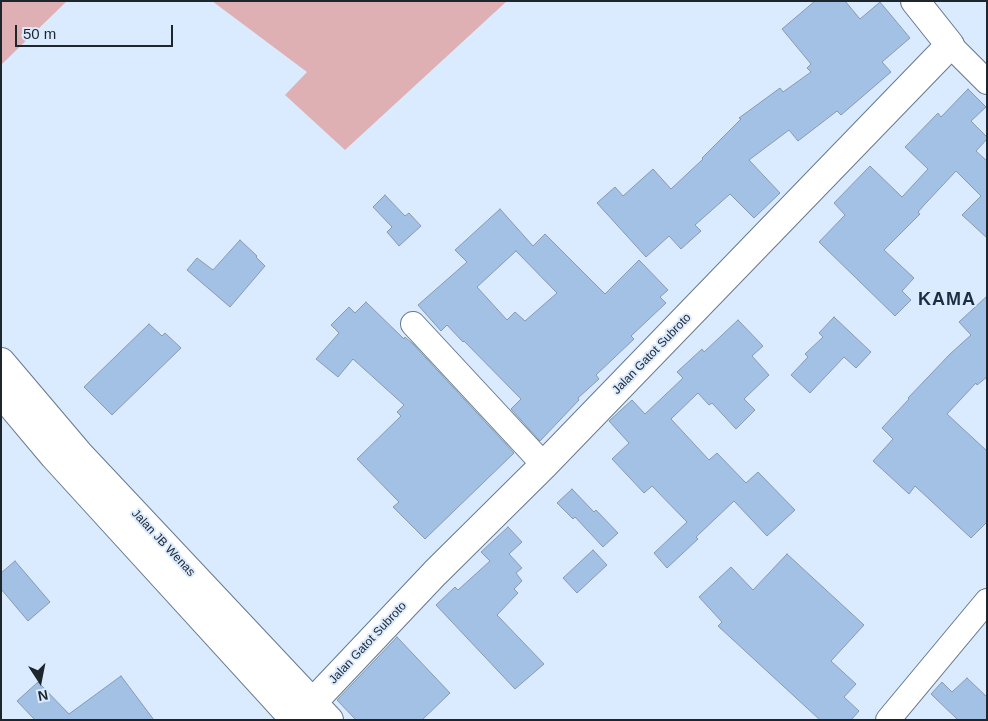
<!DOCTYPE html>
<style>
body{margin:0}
#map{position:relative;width:988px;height:721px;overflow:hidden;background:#daebff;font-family:Helvetica,sans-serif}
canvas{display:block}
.frame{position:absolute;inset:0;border:2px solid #1d252d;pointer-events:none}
.north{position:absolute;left:15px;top:656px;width:50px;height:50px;-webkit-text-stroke:4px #daebff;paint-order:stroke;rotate:169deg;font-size:14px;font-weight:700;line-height:20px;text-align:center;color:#1d252d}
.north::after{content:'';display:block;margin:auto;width:18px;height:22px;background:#1d252d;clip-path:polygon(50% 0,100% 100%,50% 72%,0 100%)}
.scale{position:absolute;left:15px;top:25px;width:158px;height:22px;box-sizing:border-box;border:2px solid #1d252d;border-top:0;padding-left:6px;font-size:15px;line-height:18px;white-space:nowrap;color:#1d252d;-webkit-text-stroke:4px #daebff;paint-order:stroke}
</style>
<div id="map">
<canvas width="988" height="721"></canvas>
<div class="frame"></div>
<div class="north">N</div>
<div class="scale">50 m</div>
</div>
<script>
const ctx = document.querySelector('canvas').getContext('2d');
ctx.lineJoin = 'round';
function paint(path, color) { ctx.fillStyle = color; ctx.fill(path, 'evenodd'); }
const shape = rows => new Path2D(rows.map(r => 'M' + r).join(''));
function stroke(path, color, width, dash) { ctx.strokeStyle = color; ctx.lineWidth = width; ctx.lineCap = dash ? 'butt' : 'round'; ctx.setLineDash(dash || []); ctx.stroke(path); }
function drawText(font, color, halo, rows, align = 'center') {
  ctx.font = font + ' Helvetica,sans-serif'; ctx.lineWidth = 4; ctx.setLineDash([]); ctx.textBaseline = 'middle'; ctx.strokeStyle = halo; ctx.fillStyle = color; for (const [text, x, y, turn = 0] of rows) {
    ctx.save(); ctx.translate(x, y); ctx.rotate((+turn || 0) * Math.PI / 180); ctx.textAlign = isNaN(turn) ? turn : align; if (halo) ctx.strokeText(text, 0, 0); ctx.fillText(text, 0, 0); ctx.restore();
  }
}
paint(shape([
 [1,1,67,1,1,65],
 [212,1,507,1,345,150,285,95,307,72]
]), '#deb0b4');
const building = shape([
 [815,1,845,1,860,19,880,2,910,38,882,62,891,72,841,115,837,111,798,141,789,130,749,160,780,193,754,218,730,194,695,225,701,231,681,249,669,236,646,257,597,203,615,187,623,196,653,169,671,189,703,159,702,158,741,119,739,118,780,88,783,92,811,72,807,68,811,64,782,29,815,1],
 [968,89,986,107,971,121,987,137,987,139,976,151,987,161,987,238,962,215,981,196,956,171,926,203,918,212,920,214,884,250,914,278,902,291,911,300,895,316,819,242,845,215,834,203,870,166,902,197,928,169,905,147,938,113,941,117,968,89],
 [385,195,405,216,409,213,421,226,399,246,387,232,392,227,373,207,385,195],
 [500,209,533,246,545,234,605,294,639,260,668,290,660,297,666,303,631,336,634,339,596,375,599,379,578,398,579,400,540,441,511,409,521,399,464,341,463,342,447,325,441,331,418,305,467,262,455,250,500,209],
 [516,251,557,293,525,321,515,312,507,320,477,287,516,251],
 [240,240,257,256,256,257,265,266,230,307,187,270,197,258,213,270,240,240],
 [987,296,987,377,977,385,976,383,947,414,987,451,987,522,971,538,915,486,909,494,873,461,893,439,882,428,909,399,908,398,950,354,971,335,959,322,987,296],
 [366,302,404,339,405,337,413,344,514,453,425,539,393,507,399,502,357,459,401,416,397,412,404,405,353,359,338,377,316,359,339,333,331,325,349,307,355,313,366,302],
 [834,317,871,352,856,368,844,357,810,393,791,375,808,357,805,354,823,337,819,333,834,317],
 [738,320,763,346,752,356,769,375,744,399,755,410,736,429,712,403,709,405,698,393,671,419,709,460,717,453,746,483,758,472,795,510,767,536,734,501,696,537,698,539,667,568,654,553,687,522,652,486,644,493,612,459,629,443,609,421,632,400,645,414,683,378,677,372,702,349,704,352,738,320],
 [149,324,162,336,165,333,181,348,112,415,84,387,149,324],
 [572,489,594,512,596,510,618,533,603,547,575,517,573,519,557,503,572,489],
 [508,527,522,542,509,554,522,568,516,573,522,581,514,589,518,593,497,615,544,664,515,689,436,605,455,587,458,590,490,561,481,552,508,527],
 [593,550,607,565,577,593,563,578,593,550],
 [787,554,864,625,831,661,856,684,844,697,859,711,851,720,820,720,718,626,722,622,699,597,731,567,753,590,787,554],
 [15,561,50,602,28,621,1,589,1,573,15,561],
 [397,637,450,693,422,720,356,720,337,700,397,637],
 [121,676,154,720,35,720,17,701,38,682,69,714,121,676],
 [967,678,987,697,987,720,958,720,931,694,942,682,952,692,967,678]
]);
paint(building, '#a2c1e4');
stroke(building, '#869ab0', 1);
const minor = shape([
 [950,45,987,82],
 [413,324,544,465],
 [888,720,987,601]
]);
const tertiary = shape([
 [294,718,313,702,435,573,544,465,950,45,915,1]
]);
const secondary = shape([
 [1,362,79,454,329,720],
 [1,393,54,456,295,720]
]);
stroke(minor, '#66798e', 26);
stroke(tertiary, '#66798e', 30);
stroke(secondary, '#66798e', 30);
stroke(minor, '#fff', 24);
stroke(tertiary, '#fff', 28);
stroke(secondary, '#fff', 28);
drawText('12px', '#1d252d', '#daebff', [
 ["Jalan Gatot Subroto",652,354,-46],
 ["Jalan JB Wenas",163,543,47],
 ["Jalan Gatot Subroto",368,643,-47]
]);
ctx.letterSpacing = '1px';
drawText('bold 18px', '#1c2d3f', '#daebff', [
 ["KAMA",947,300]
]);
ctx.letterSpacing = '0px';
</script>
